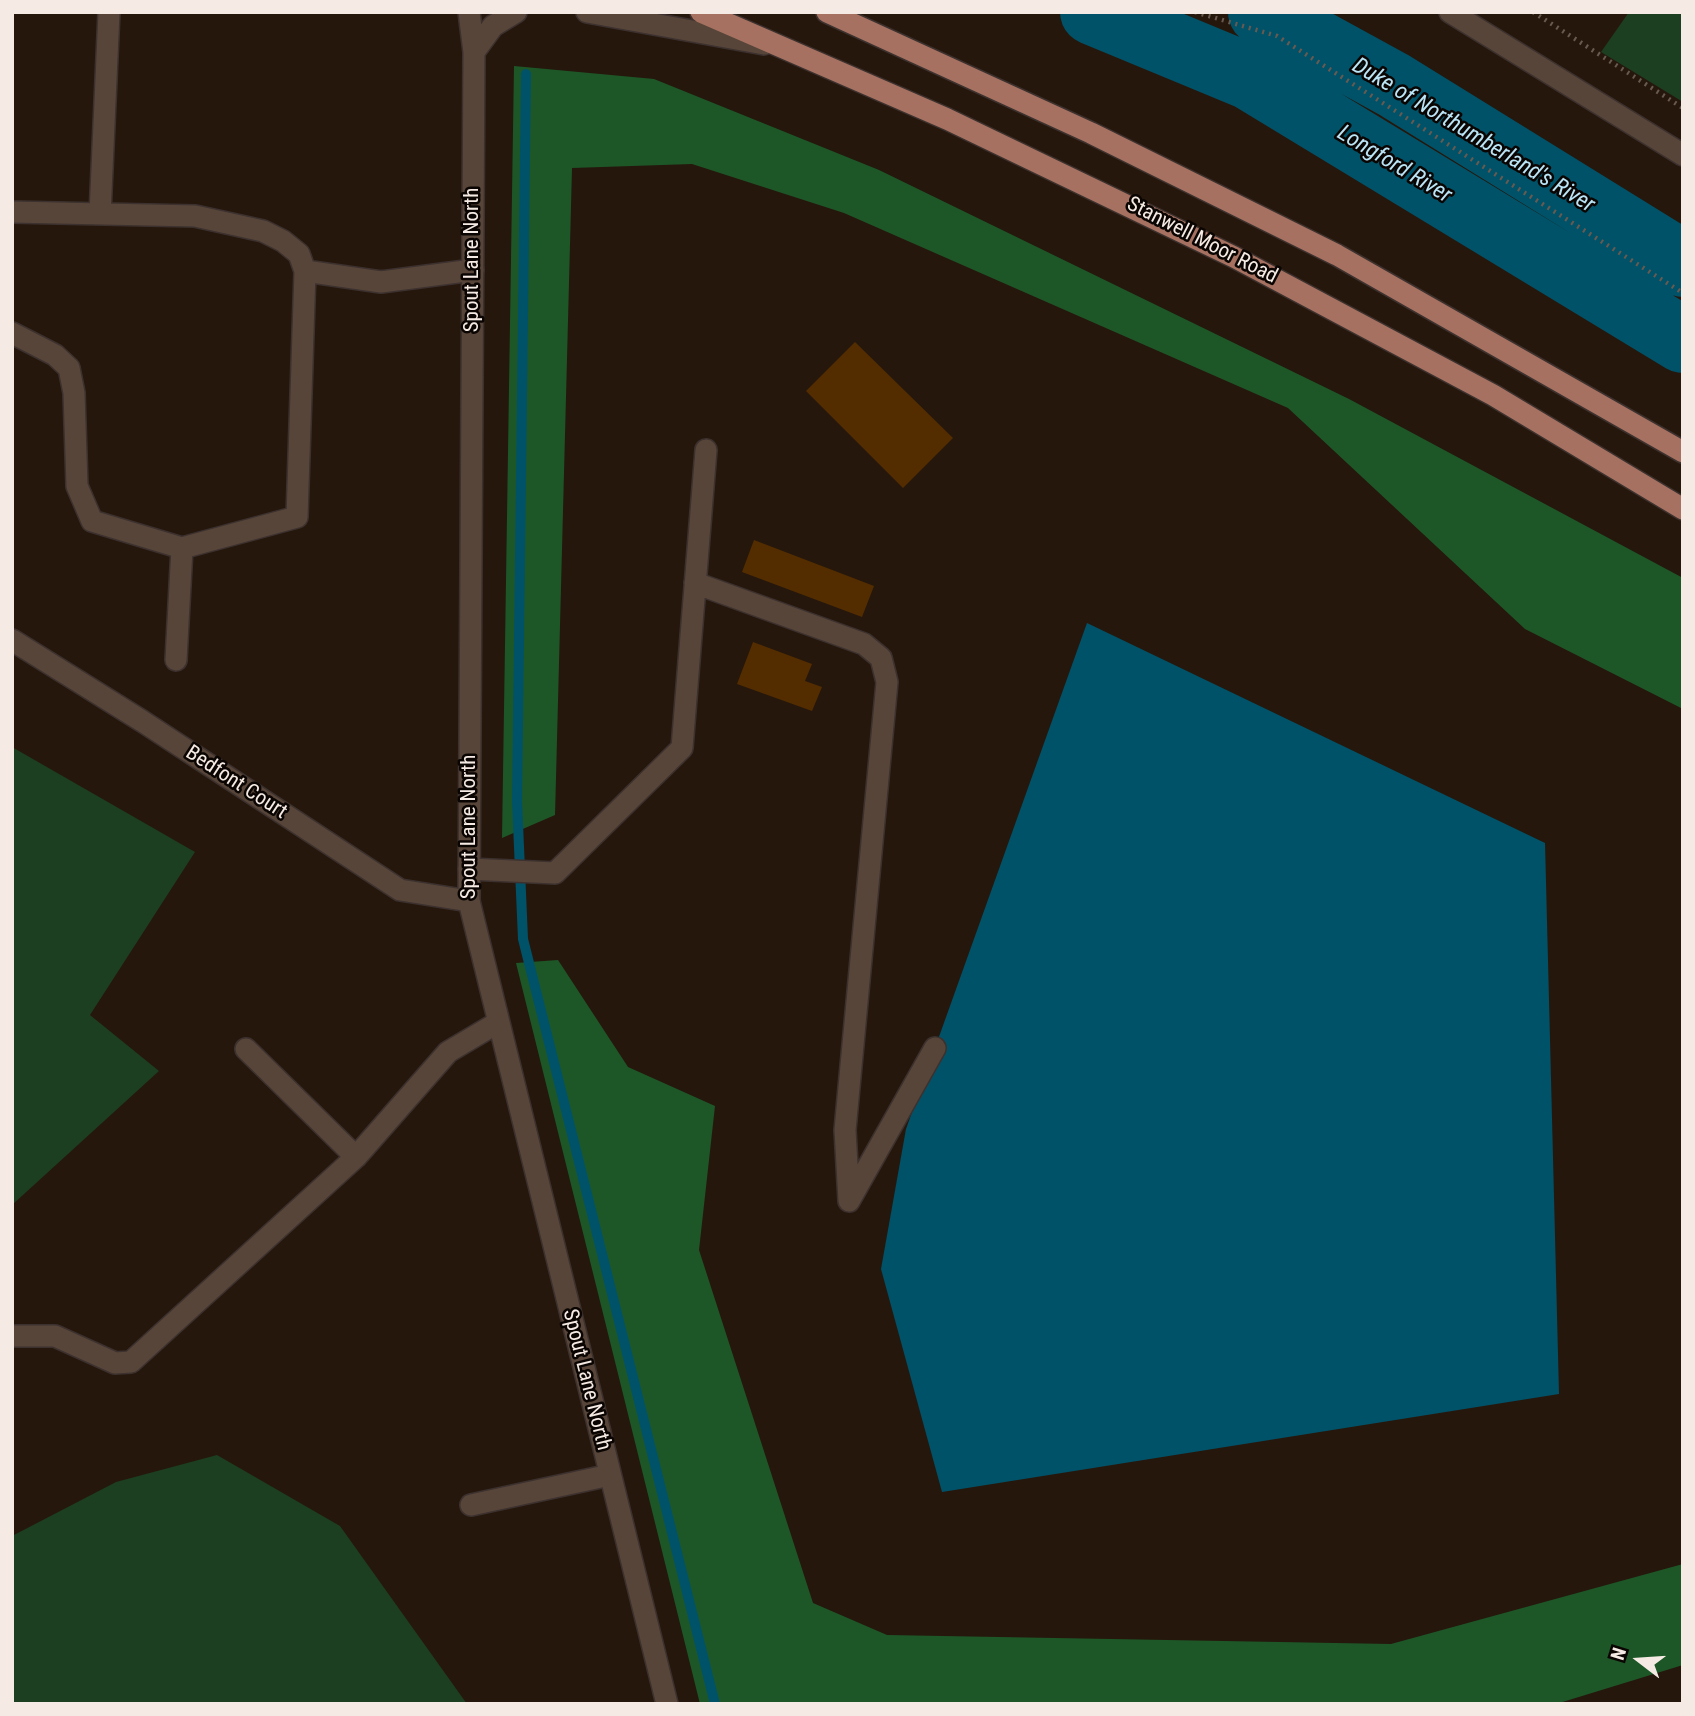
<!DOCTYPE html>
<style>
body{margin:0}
#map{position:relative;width:1695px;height:1716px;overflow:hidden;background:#26170c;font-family:"Roboto Condensed",sans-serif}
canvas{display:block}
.frame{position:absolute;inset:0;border:14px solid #f6ebe4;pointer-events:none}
.north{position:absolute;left:1604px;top:1625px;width:70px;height:70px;-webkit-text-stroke:5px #0a0502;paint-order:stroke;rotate:287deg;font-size:19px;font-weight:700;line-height:28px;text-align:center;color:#f6ebe4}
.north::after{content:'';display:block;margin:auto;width:24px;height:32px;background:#f6ebe4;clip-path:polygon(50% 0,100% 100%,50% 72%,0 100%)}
</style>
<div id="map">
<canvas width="1695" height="1716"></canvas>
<div class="frame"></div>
<div class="north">N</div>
</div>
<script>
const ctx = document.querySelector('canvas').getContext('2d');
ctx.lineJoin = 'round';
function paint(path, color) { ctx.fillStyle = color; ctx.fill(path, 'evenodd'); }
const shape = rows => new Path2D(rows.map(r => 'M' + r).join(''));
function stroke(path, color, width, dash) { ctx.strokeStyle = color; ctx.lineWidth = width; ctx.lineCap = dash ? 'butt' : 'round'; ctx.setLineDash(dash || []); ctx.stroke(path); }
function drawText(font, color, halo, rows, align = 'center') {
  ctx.font = font + ' "Roboto Condensed",sans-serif'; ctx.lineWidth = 5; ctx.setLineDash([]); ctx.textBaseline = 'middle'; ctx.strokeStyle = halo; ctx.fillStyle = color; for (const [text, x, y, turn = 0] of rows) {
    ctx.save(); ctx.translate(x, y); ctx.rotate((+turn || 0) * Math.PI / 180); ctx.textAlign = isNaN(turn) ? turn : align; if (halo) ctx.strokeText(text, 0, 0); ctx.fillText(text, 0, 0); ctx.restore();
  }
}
paint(shape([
 [1629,12,1683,12,1683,102,1601,52],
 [12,747,195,852,90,1015,159,1071,12,1205],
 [217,1455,340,1526,467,1704,12,1704,12,1536,116,1482]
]), '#1c3e21');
paint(shape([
 [514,66,654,79,879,170,1349,399,1683,578,1683,709,1525,629,1288,408,844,213,692,164,572,168,555,815,502,838],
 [558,960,628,1067,715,1106,699,1250,813,1603,887,1635,1391,1644,1683,1564,1683,1665,1556,1704,700,1704,516,963]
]), '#1d5728');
paint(shape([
 [1087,623,1545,843,1559,1394,942,1492,881,1269,906,1129]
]), '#005269');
stroke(shape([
 [526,74,517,801,523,939,715,1704]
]), '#005269', 10);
stroke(shape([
 [1093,12,1250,77,1683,340],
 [1261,12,1394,85,1683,264]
]), '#005269', 66);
paint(shape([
 [855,342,953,438,903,488,806,391],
 [754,540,874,586,862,617,742,572],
 [753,642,812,664,805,681,822,687,812,711,737,684]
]), '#532d00');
const lane = shape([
 [12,212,195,216,263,231,283,241,299,254,305,271,381,282,473,270],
 [100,214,109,12],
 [12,333,55,355,69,368,74,393,77,486,92,521,182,548],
 [695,583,864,644,881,658,887,682,845,1130,849,1201,935,1048],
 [12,640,142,721,400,890,469,901],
 [176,660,182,548,297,517,305,271],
 [469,869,555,873,682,748,706,450],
 [246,1049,356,1157,448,1052,497,1023],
 [12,1336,55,1336,115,1363,131,1362,356,1157],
 [471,1505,610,1475]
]);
const street = shape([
 [469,12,474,52,469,901,667,1704],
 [587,12,764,44],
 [474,52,493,26,516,12]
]);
const secondary = shape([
 [1450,12,1683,155]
]);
const primary = shape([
 [701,12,947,119,1234,257,1493,395,1683,509],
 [827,12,1091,133,1337,255,1683,452]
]);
stroke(lane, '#3c312e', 24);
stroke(street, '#3c312e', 24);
stroke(secondary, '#3c312e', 24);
stroke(primary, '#3c312e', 24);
stroke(shape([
 [1195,12,1277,36,1683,293],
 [1533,12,1683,108]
]), '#685a50', 4.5, [2, 5]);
stroke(lane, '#574539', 21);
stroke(street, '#574539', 21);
stroke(secondary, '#574539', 21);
stroke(primary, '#a67160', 21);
drawText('21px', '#f6ebe4', '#0a0502', [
 ["Stanwell Moor Road",1202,241,27],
 ["Spout Lane North",473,260,-90],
 ["Bedfont Court",236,783,33],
 ["Spout Lane North",470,827,-90],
 ["Spout Lane North",586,1380,76]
]);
drawText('italic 23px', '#bae5f7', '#0a0502', [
 ["Duke of Northumberland's River",1473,136,31],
 ["Longford River",1394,165,31]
]);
</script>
